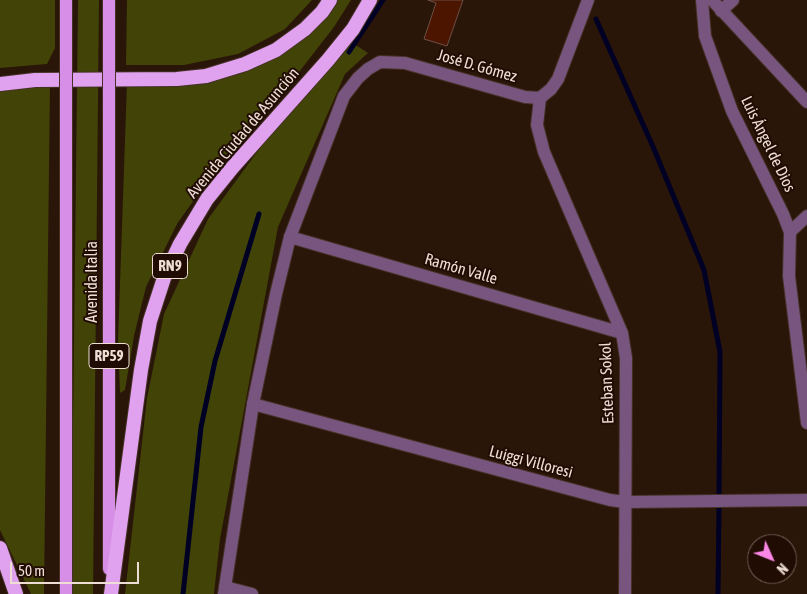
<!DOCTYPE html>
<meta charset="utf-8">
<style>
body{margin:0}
#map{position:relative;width:807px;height:594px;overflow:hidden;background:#2a1509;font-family:"Asap Condensed",sans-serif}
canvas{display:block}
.north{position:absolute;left:747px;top:534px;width:50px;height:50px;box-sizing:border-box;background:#200c02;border:1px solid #726056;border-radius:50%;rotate:134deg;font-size:14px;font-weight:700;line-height:20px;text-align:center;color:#edddd5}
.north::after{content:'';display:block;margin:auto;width:18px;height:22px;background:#fa87e6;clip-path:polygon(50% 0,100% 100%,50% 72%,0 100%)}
.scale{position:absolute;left:10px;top:562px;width:129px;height:22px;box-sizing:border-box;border:2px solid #edddd5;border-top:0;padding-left:6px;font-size:15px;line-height:18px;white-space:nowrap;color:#edddd5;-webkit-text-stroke:4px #200c02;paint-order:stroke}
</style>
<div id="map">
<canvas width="807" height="594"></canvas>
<div class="north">N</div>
<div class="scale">50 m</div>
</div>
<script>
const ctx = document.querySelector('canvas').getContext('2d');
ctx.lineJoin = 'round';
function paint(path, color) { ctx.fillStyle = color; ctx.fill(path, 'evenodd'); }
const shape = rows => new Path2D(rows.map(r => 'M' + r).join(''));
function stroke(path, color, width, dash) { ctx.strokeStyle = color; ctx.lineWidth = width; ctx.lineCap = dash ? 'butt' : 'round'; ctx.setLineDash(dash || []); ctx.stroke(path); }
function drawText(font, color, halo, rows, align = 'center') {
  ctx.font = font + ' "Asap Condensed",sans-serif'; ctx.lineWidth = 4; ctx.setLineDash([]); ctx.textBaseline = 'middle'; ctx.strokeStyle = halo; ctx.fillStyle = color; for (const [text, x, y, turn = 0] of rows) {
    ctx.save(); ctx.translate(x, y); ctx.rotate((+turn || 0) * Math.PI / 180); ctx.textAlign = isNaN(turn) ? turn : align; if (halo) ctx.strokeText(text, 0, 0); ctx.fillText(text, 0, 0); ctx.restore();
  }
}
paint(shape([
 [0,0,55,0,55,48,47,64,0,68],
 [78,0,99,0,93,594,71,594],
 [127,0,312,0,285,29,238,54,184,65,126,65],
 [336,0,351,0,334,27,299,72,225,156,177,224,146,287,134,336,125,390,120,393,118,341,127,82,244,67],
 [375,0,379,0,354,44,368,53,345,74,278,227,220,539,214,594,125,594,147,398,164,314,208,219,265,141],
 [50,84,44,594,31,594,0,530,0,89]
]), '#414307');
stroke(shape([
 [596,19,654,149,704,270,720,352,719,498],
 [349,52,383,0],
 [183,594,201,427,215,361,259,214],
 [718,594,719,507]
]), '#000024', 5);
const building = shape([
 [428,0,463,0,447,46,424,39,436,3,428,0]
]);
paint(building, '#4b1500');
stroke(building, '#6b5045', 1);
const minor = shape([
 [702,0,705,36,732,111,783,214,790,232,789,276,807,423],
 [712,0,807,102],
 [721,11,733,0],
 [540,98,537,125,544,152,622,333,626,358,625,594],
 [790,232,807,216],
 [290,237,622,333],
 [253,404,610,500,625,502,807,500],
 [225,587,252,594]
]);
const tertiary = shape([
 [224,594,253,404,276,294,290,237,344,96,358,78,368,69,380,62,405,63,525,97,540,98,551,89,558,79,588,0]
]);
const primary = shape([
 [109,0,109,19],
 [66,19,66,0],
 [109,117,109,569],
 [66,594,66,123]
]);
const trunk = shape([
 [0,84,35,80,177,79,206,76,245,64,276,50,305,29,322,12,330,0],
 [0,548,16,594],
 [111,594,141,370,150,321,164,278,180,244,207,199,232,168,328,60,353,29,370,0]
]);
stroke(minor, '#453126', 14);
stroke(tertiary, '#453126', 14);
stroke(primary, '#453126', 14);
stroke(trunk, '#453126', 16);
stroke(minor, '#77557f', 12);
stroke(tertiary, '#77557f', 12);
stroke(primary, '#d68ee6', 12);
stroke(trunk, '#e0a2ee', 14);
const primaryBridge = shape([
 [66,19,66,123],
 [109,117,109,19]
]);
stroke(primaryBridge, '#453126', 14, []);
stroke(primaryBridge, '#d68ee6', 12);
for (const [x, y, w] of [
 [170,266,35],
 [109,356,40]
]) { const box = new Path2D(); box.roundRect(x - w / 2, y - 12.5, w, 25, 4); ctx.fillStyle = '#200c02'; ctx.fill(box); stroke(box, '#edddd5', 1); }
drawText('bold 15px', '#edddd5', null, [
 ["RN9",170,266],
 ["RP59",109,356]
]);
drawText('16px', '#edddd5', '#200c02', [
 ["José D. Gómez",477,66,16],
 ["Avenida Ciudad de Asunción",243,133,-50],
 ["Luis Ángel de Dios",768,144,64],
 ["Ramón Valle",461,269,16],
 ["Avenida Italia",92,282,-90],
 ["Esteban Sokol",607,383,-92],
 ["Luiggi Villoresi",531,462,15]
]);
</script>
